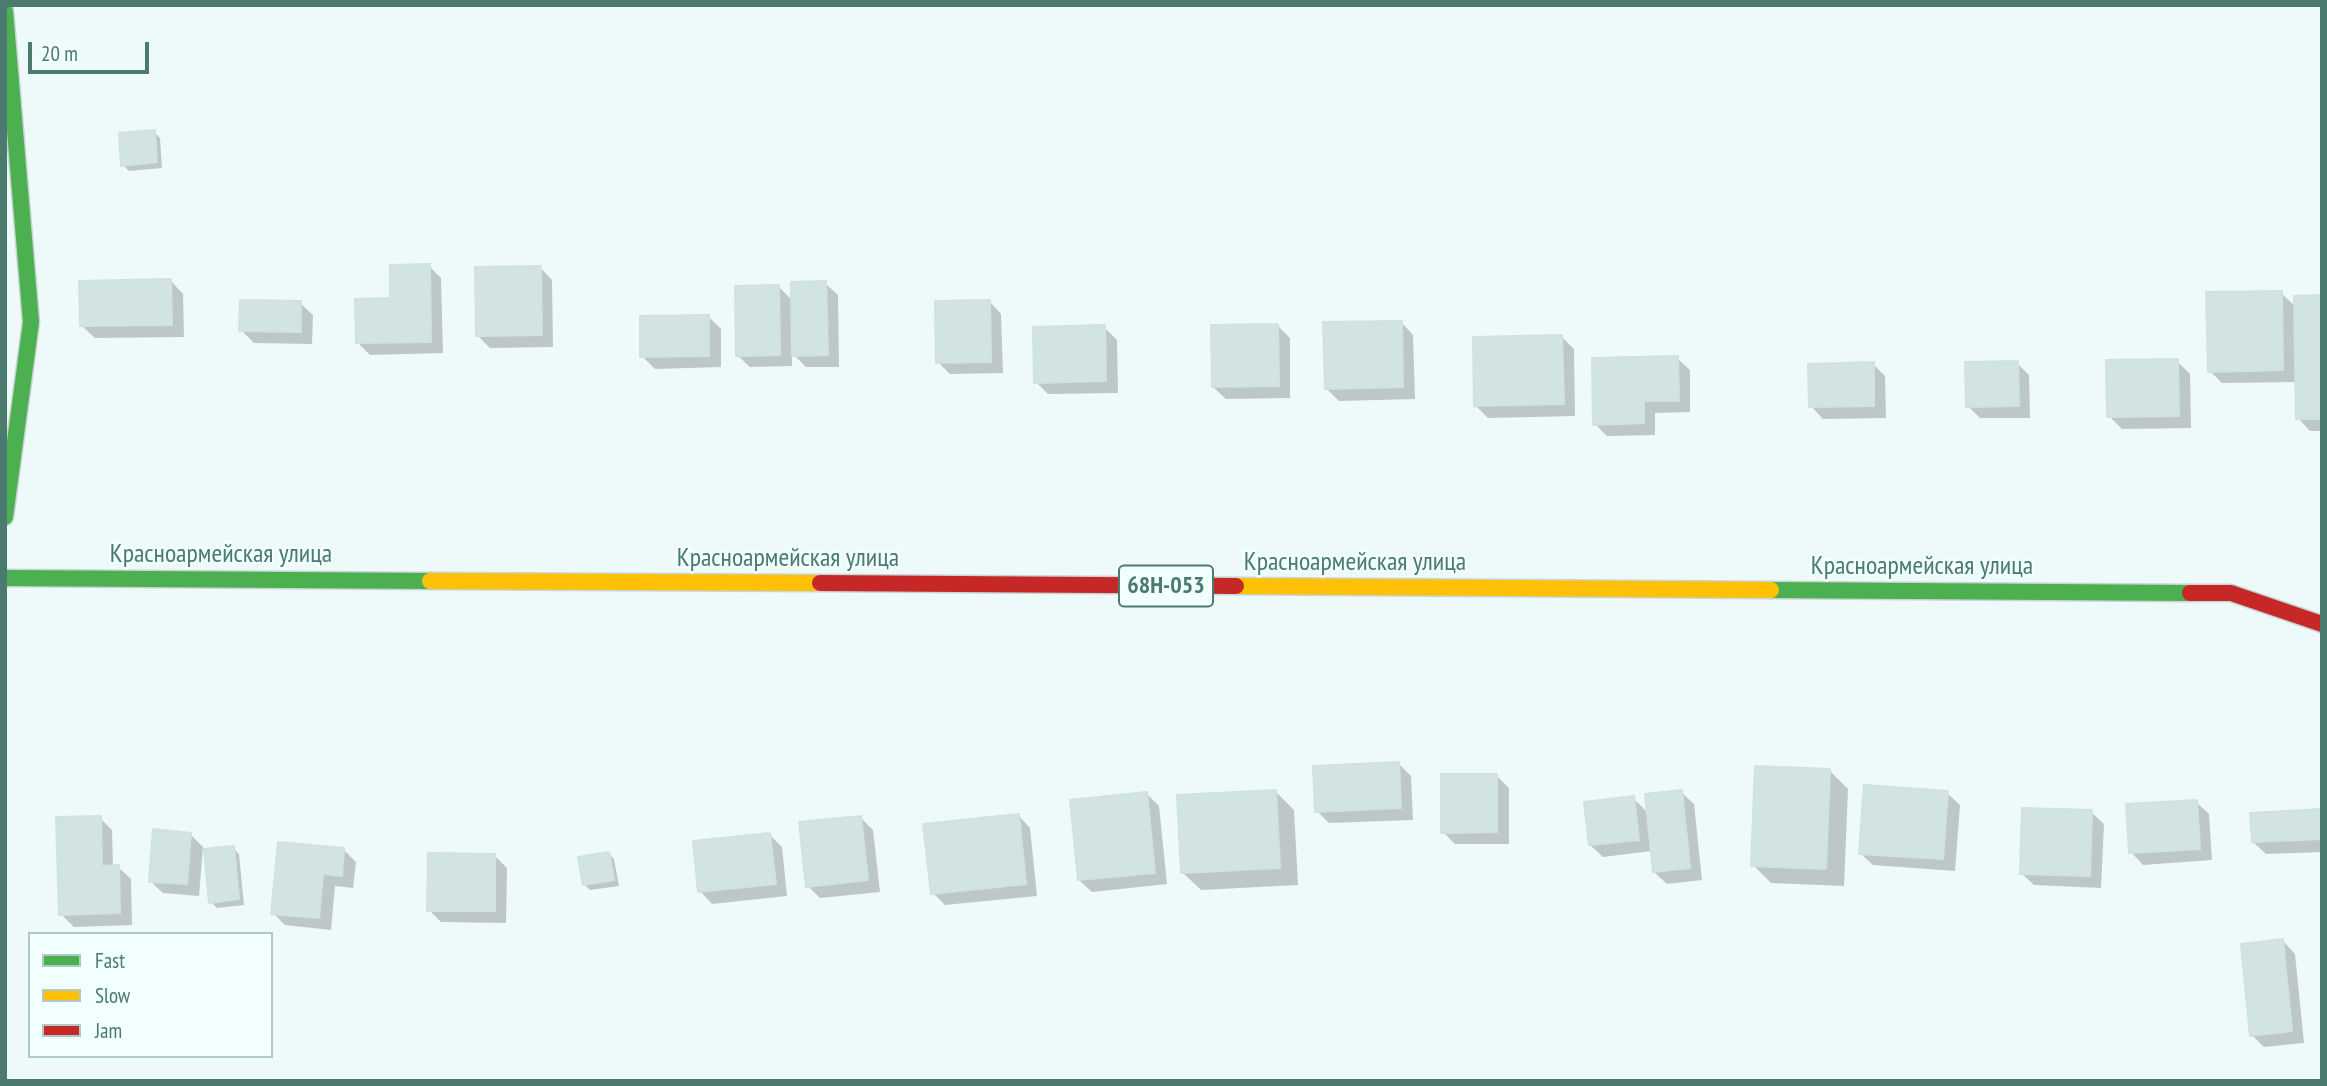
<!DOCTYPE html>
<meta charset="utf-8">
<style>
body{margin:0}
#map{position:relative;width:2327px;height:1086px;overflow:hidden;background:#eef9f9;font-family:"PT Sans Narrow",sans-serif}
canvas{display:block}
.frame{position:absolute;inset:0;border:7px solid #4b7a6f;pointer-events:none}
.legend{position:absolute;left:28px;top:932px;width:245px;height:126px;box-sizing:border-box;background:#f1ffff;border:2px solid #afcac5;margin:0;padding:9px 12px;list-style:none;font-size:21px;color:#4b7a6f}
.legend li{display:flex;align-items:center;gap:14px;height:35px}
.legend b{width:35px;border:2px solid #afcac5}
.scale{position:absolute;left:28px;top:42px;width:121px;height:32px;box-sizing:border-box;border:4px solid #4b7a6f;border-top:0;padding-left:9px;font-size:21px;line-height:24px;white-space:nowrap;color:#4b7a6f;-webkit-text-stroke:5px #f1ffff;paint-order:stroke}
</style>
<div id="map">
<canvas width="2327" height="1086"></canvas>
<div class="frame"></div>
<ul class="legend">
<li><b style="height:9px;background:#4caf50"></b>Fast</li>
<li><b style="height:9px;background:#ffc107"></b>Slow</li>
<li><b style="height:9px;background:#c62828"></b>Jam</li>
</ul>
<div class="scale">20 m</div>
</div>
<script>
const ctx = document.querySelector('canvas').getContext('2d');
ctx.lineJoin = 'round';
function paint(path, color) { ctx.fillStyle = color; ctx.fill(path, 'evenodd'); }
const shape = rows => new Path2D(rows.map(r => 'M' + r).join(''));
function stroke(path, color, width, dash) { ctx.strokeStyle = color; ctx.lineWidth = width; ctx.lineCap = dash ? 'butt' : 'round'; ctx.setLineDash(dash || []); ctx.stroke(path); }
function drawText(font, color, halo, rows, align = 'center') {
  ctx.font = font + ' "PT Sans Narrow",sans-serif'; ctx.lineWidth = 5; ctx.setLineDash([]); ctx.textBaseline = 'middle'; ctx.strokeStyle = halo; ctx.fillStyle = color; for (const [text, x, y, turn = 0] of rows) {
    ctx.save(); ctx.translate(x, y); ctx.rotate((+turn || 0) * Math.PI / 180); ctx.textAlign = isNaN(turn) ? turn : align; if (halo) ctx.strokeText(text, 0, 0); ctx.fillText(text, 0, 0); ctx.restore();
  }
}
paint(shape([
 [154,132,160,138,162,168,129,171,123,165],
 [429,266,441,278,443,353,370,355,358,343,392,300],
 [540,267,552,280,553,347,490,348,478,336],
 [171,281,183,294,184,337,95,338,82,326],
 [825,283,838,295,839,367,806,367,792,353,792,366,750,367,737,355,779,287,793,301],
 [2281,293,2296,307,2322,297,2322,431,2310,431,2298,418,2297,382,2222,383,2210,371],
 [989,301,1001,314,1003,373,950,374,938,362],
 [300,303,313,315,312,344,254,343,241,330],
 [708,316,721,329,721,367,655,369,642,356],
 [1401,322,1413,335,1415,399,1339,401,1326,388],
 [1277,325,1290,338,1290,398,1226,399,1213,387],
 [1104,327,1117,340,1118,393,1048,394,1036,382],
 [1562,337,1574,349,1575,416,1488,418,1476,406],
 [1677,358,1690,370,1690,412,1655,413,1655,435,1607,436,1595,424],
 [2177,361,2190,374,2191,428,2122,429,2109,416],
 [2017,363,2029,375,2030,418,1980,418,1968,406],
 [1873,364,1885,376,1886,418,1823,419,1811,406],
 [1399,764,1411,776,1413,820,1329,823,1317,811],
 [1830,771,1848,789,1844,886,1771,883,1753,865],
 [1496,775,1509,788,1509,844,1455,844,1443,832],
 [1276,792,1294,810,1298,885,1201,890,1182,872],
 [1681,792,1694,804,1702,880,1667,884,1654,872,1652,851,1603,857,1590,845,1633,798,1648,813],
 [1146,793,1159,806,1167,884,1092,892,1079,880],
 [1947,793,1960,805,1955,871,1873,865,1860,853],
 [2196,802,2209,814,2212,860,2143,865,2131,852],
 [2322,811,2322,852,2266,854,2253,842],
 [2091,812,2104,824,2101,888,2034,885,2021,873],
 [1018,815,1030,828,1037,896,945,905,933,893],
 [100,818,112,830,113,867,118,867,131,879,132,925,74,927,61,914],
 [861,818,873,830,880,892,820,898,808,886],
 [190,834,203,847,199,896,163,893,150,881],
 [770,835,782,847,787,896,712,904,700,891],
 [233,848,239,854,244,905,217,908,211,902],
 [343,849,356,862,353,888,335,886,331,930,285,925,273,913],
 [608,853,614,859,619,886,590,890,584,884],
 [495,856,507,868,506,923,441,922,429,910],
 [2283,941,2295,954,2304,1043,2264,1047,2252,1035]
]), '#0003');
const building = shape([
 [155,130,157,162,121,166,119,133,155,130],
 [430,264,431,342,356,343,355,299,390,298,390,265,430,264],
 [541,266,542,335,476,336,475,267,541,266],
 [171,279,172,325,80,326,79,281,171,279],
 [826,281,828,355,792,356,791,282,826,281],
 [779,285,780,355,736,356,735,286,779,285],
 [2282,291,2283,370,2208,372,2206,292,2282,291],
 [2322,295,2322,419,2296,419,2294,296,2322,295],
 [240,300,301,301,301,332,239,331,240,300],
 [990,300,991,362,936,363,935,301,990,300],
 [709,315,709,356,640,357,640,316,709,315],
 [1402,321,1403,387,1325,389,1323,322,1402,321],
 [1278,324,1279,386,1212,387,1211,325,1278,324],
 [1105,325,1106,381,1034,383,1033,327,1105,325],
 [1562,335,1564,404,1474,406,1473,337,1562,335],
 [1678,356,1679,401,1644,401,1644,423,1593,425,1592,358,1678,356],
 [2178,359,2179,416,2107,417,2106,360,2178,359],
 [2018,361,2019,406,1966,407,1965,362,2018,361],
 [1874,362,1874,406,1809,407,1808,364,1874,362],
 [1399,762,1401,808,1315,812,1313,766,1399,762],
 [1755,766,1830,769,1826,869,1751,866,1755,766],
 [1441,774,1497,774,1497,832,1441,833,1441,774],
 [1864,785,1948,791,1943,859,1859,854,1864,785],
 [1276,790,1280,868,1181,873,1177,795,1276,790],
 [1682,790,1690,868,1653,872,1645,794,1682,790],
 [1147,792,1155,873,1078,880,1070,800,1147,792],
 [1634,796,1639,840,1589,845,1584,802,1634,796],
 [2197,800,2200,849,2129,853,2126,804,2197,800],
 [2022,808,2092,810,2090,876,2020,874,2022,808],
 [2322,809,2322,839,2252,842,2250,813,2322,809],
 [1019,814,1026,884,931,894,923,824,1019,814],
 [101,816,102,866,119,865,120,913,59,915,56,817,101,816],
 [861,816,868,880,806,887,799,822,861,816],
 [153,829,191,833,187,884,149,882,153,829],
 [770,833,776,884,698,892,693,841,770,833],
 [278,842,344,848,342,876,323,874,319,918,271,914,278,842],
 [234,846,239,899,209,903,204,849,234,846],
 [609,852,614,880,583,885,578,857,609,852],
 [428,853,495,854,495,911,427,911,428,853],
 [2283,939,2292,1031,2250,1036,2241,944,2283,939]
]);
paint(building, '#d2e4e1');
stroke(building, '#d0e2e0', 2);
const fast = shape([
 [5,11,31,322,5,517],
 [5,578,430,581],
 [1771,590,2190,593]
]);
const slow = shape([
 [430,581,820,583],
 [1236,586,1771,590]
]);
const jam = shape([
 [820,583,1236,586],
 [2190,593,2231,593,2322,624]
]);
stroke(fast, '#c7d6d5', 19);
stroke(slow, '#c7d6d5', 19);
stroke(jam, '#c7d6d5', 19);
stroke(fast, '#4caf50', 16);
stroke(slow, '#ffc107', 16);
stroke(jam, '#c62828', 16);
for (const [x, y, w] of [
 [1166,586,94]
]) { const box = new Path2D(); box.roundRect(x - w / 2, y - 20.5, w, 41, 5); ctx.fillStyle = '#f1ffff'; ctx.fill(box); stroke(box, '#4b7a6f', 2); }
drawText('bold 24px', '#4b7a6f', null, [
 ["68Н-053",1166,586]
]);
drawText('26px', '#4b7a6f', '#f1ffff', [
 ["Красноармейская улица",221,555],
 ["Красноармейская улица",788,559],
 ["Красноармейская улица",1355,563],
 ["Красноармейская улица",1922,567]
]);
</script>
